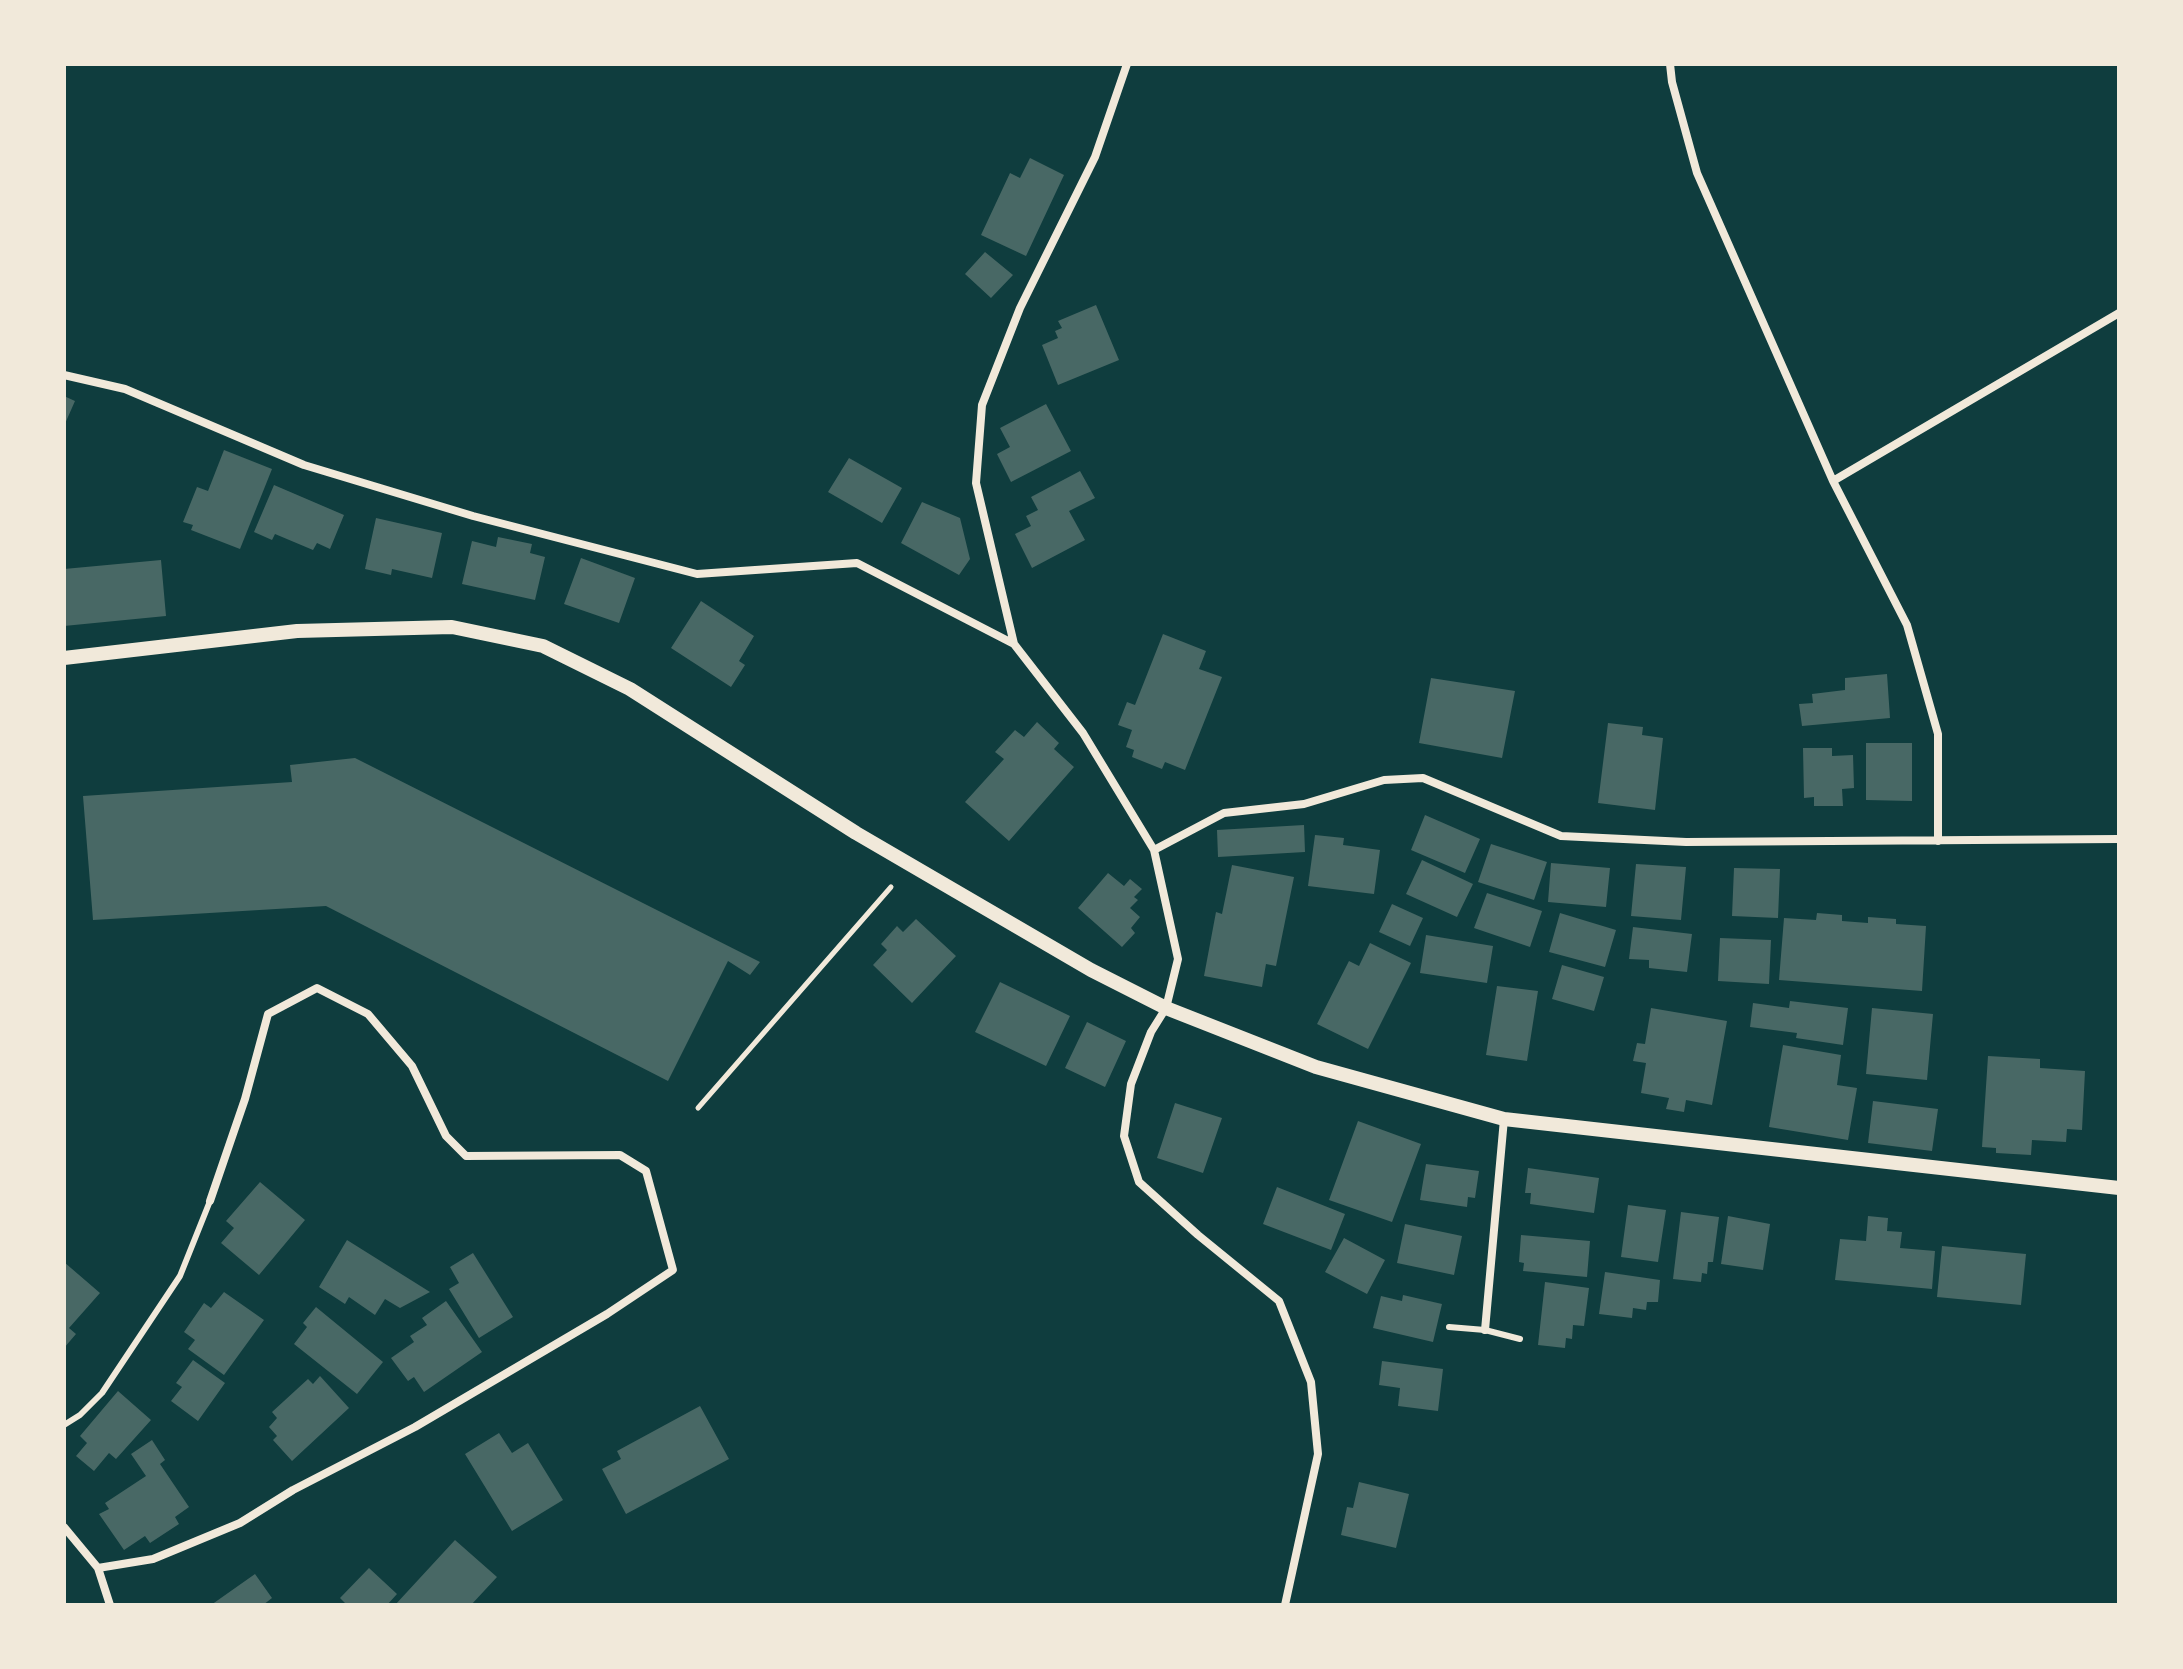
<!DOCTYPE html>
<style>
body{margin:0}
#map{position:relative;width:2183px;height:1669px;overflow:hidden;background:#0f3d3e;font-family:"PT Sans Narrow",sans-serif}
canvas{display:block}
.frame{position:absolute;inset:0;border:66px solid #f1e9da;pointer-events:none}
</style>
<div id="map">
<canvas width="2183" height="1669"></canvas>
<div class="frame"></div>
</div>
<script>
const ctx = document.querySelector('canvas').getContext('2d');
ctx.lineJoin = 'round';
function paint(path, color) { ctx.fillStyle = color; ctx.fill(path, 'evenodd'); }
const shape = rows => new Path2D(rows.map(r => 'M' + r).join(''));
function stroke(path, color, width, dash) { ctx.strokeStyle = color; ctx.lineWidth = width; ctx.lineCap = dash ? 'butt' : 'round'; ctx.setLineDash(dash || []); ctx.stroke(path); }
paint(shape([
 [1030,158,1064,175,1026,256,981,235,1010,173,1020,178],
 [985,252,1013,275,991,298,965,274],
 [1096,305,1119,360,1058,385,1042,345,1058,338,1055,331,1062,328,1058,321],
 [64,396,75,401,64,426],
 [1046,404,1071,451,1011,482,997,454,1010,447,1000,428],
 [224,450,272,469,240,549,191,530,193,525,183,522,197,487,208,491],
 [849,458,902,488,882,523,828,492],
 [1080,471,1095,498,1069,511,1085,540,1032,568,1015,534,1031,526,1026,516,1038,510,1031,497],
 [274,485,344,515,330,549,317,543,313,550,275,534,272,540,254,532],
 [922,502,960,518,970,559,959,575,901,543],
 [376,518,442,533,432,578,392,569,391,575,365,569],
 [498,537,532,544,530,553,545,557,535,600,462,584,472,541,496,547],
 [581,558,635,578,619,623,564,604],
 [161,560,166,616,64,626,64,569],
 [701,601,754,636,739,661,745,665,731,687,671,648],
 [1163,634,1206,651,1199,669,1222,677,1185,770,1165,762,1162,769,1132,757,1134,750,1126,747,1132,730,1118,725,1127,702,1135,705],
 [1887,674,1890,718,1802,726,1799,704,1813,703,1812,694,1845,690,1845,678],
 [1431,678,1515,691,1502,758,1419,743],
 [1037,722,1059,743,1054,749,1074,767,1009,841,965,802,1004,759,995,752,1015,730,1024,737],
 [1608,723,1643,727,1642,735,1663,738,1655,810,1598,803],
 [1866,743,1912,743,1912,801,1866,800],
 [1803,748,1832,748,1832,756,1853,755,1854,788,1842,789,1843,806,1814,806,1814,797,1804,798],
 [355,758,760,962,750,975,728,961,668,1081,326,906,93,920,83,796,292,782,290,765],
 [1425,815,1480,839,1465,873,1411,850],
 [1304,825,1305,852,1218,857,1217,830],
 [1315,835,1344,838,1343,845,1380,850,1374,894,1308,886],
 [1491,844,1547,862,1534,900,1478,882],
 [1422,860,1473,884,1457,917,1406,894],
 [1551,863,1610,868,1606,907,1548,902],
 [1636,864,1686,867,1681,920,1631,916],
 [1232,865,1294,877,1276,966,1266,964,1262,987,1204,976,1216,912,1222,914],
 [1734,868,1780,869,1778,918,1732,916],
 [1108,873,1124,886,1130,879,1142,889,1134,897,1138,900,1130,908,1140,917,1131,928,1135,933,1122,947,1078,908],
 [1487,893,1542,911,1530,947,1474,928],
 [1392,904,1423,918,1410,946,1379,932],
 [1560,913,1616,930,1605,967,1549,952],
 [1817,913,1842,915,1842,921,1868,923,1868,917,1896,919,1896,924,1926,926,1922,991,1779,980,1784,918,1816,920],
 [916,919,956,956,912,1003,873,965,887,950,881,944,897,926,903,932],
 [1633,927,1692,934,1687,972,1649,968,1649,960,1629,959],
 [1426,935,1493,946,1487,983,1420,973],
 [1720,938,1771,940,1769,984,1718,981],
 [1370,943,1411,963,1368,1049,1317,1024,1349,961,1359,966],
 [1562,965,1604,977,1594,1011,1552,999],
 [1000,982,1070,1016,1046,1066,975,1032],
 [1497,986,1538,991,1527,1061,1486,1055],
 [1790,1001,1848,1008,1843,1045,1796,1038,1797,1033,1750,1027,1753,1003,1789,1008],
 [1651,1008,1727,1021,1712,1105,1686,1100,1684,1112,1666,1109,1669,1098,1641,1093,1646,1063,1633,1061,1637,1043,1645,1044],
 [1872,1008,1933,1014,1927,1080,1866,1074],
 [1087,1022,1126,1041,1105,1087,1065,1068],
 [1783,1045,1841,1055,1837,1085,1857,1088,1848,1140,1769,1127],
 [1988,1056,2040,1059,2040,1068,2085,1071,2082,1130,2067,1129,2066,1142,2032,1140,2031,1155,1996,1153,1996,1148,1982,1147],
 [1873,1101,1938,1109,1932,1151,1868,1143],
 [1175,1103,1222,1118,1203,1173,1157,1158],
 [1358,1121,1421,1144,1392,1222,1329,1200],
 [1426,1164,1479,1171,1475,1198,1468,1197,1467,1207,1420,1200],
 [1528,1168,1599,1178,1594,1213,1530,1204,1531,1193,1525,1193],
 [260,1182,305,1220,259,1275,221,1243,234,1228,226,1221],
 [1277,1187,1345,1214,1331,1250,1263,1224],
 [1628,1205,1666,1210,1658,1262,1621,1257],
 [1681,1212,1719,1217,1713,1262,1708,1262,1707,1274,1702,1273,1701,1282,1673,1279],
 [1728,1216,1770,1224,1763,1270,1721,1264],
 [1868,1216,1888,1218,1887,1231,1902,1232,1900,1248,1935,1251,1932,1289,1835,1280,1840,1239,1866,1241],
 [1405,1224,1462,1236,1454,1275,1397,1263],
 [1521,1235,1590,1241,1587,1277,1523,1271,1524,1263,1519,1262],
 [1344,1238,1385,1260,1367,1294,1325,1272],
 [347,1240,430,1292,400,1308,385,1299,375,1315,349,1297,345,1304,319,1287],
 [1942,1246,2026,1254,2021,1305,1937,1297],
 [473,1253,513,1317,479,1338,449,1289,459,1283,450,1267],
 [64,1262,100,1293,69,1328,76,1334,64,1348],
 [1605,1272,1660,1280,1658,1302,1647,1302,1646,1310,1633,1308,1632,1318,1599,1314],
 [1545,1282,1589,1288,1584,1326,1573,1325,1572,1339,1566,1338,1565,1348,1538,1345],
 [224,1292,264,1320,224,1375,188,1349,195,1340,184,1332,204,1303,211,1308],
 [1403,1295,1442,1304,1433,1342,1373,1328,1381,1296,1402,1301],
 [446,1301,482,1352,424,1392,414,1377,408,1381,391,1358,414,1342,410,1336,427,1325,422,1318],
 [316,1307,383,1362,357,1394,294,1344,307,1327,303,1323],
 [193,1360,225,1383,198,1421,171,1401,182,1387,176,1383],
 [1382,1361,1443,1369,1438,1411,1398,1406,1400,1388,1379,1385],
 [320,1376,349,1408,292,1461,273,1440,277,1436,269,1427,277,1418,272,1412,308,1379,313,1384],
 [118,1391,151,1420,116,1459,109,1453,94,1471,76,1456,87,1443,80,1436],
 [700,1406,729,1459,626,1514,602,1469,621,1459,617,1451],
 [499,1433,512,1453,528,1443,563,1500,512,1531,465,1454],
 [152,1440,165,1460,160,1464,189,1507,175,1517,179,1524,150,1543,145,1536,124,1550,99,1514,109,1509,105,1503,146,1476,131,1454],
 [1359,1482,1409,1494,1396,1548,1341,1535,1347,1507,1353,1508],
 [455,1540,497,1577,471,1605,395,1605],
 [369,1568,397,1594,387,1605,347,1605,340,1598],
 [255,1574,272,1598,263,1605,211,1605]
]), '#486865');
stroke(shape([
 [698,1108,891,887]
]), '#f1e9da', 5);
stroke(shape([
 [1449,1327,1485,1330,1520,1339],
 [64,1425,80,1415,102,1393,180,1276,210,1201]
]), '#f1e9da', 6);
stroke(shape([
 [1127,64,1095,157,1020,308,982,405,976,483,1014,644,1083,733,1154,850,1178,959,1166,1008,1151,1032,1131,1084,1124,1136,1139,1182,1198,1235,1279,1301,1311,1382,1318,1454,1285,1605],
 [1670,64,1672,82,1697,173,1833,481,1907,625,1938,734,1938,841],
 [64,375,125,389,304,465,473,516,697,574,857,563,1014,644],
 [1833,481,2119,313],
 [1154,850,1224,813,1304,804,1384,780,1423,778,1561,836,1686,842,2119,839],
 [1485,1330,1504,1119],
 [64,1527,98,1568,110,1605],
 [98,1568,153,1559,240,1523,293,1490,415,1427,607,1314,673,1270,646,1171,620,1155,466,1156,446,1136,412,1066,368,1014,317,988,268,1014,245,1099,210,1201]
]), '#f1e9da', 8);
stroke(shape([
 [64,658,297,631,452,627,543,646,630,689,856,833,1091,970,1166,1008,1316,1067,1504,1119,2119,1188]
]), '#f1e9da', 14);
</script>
